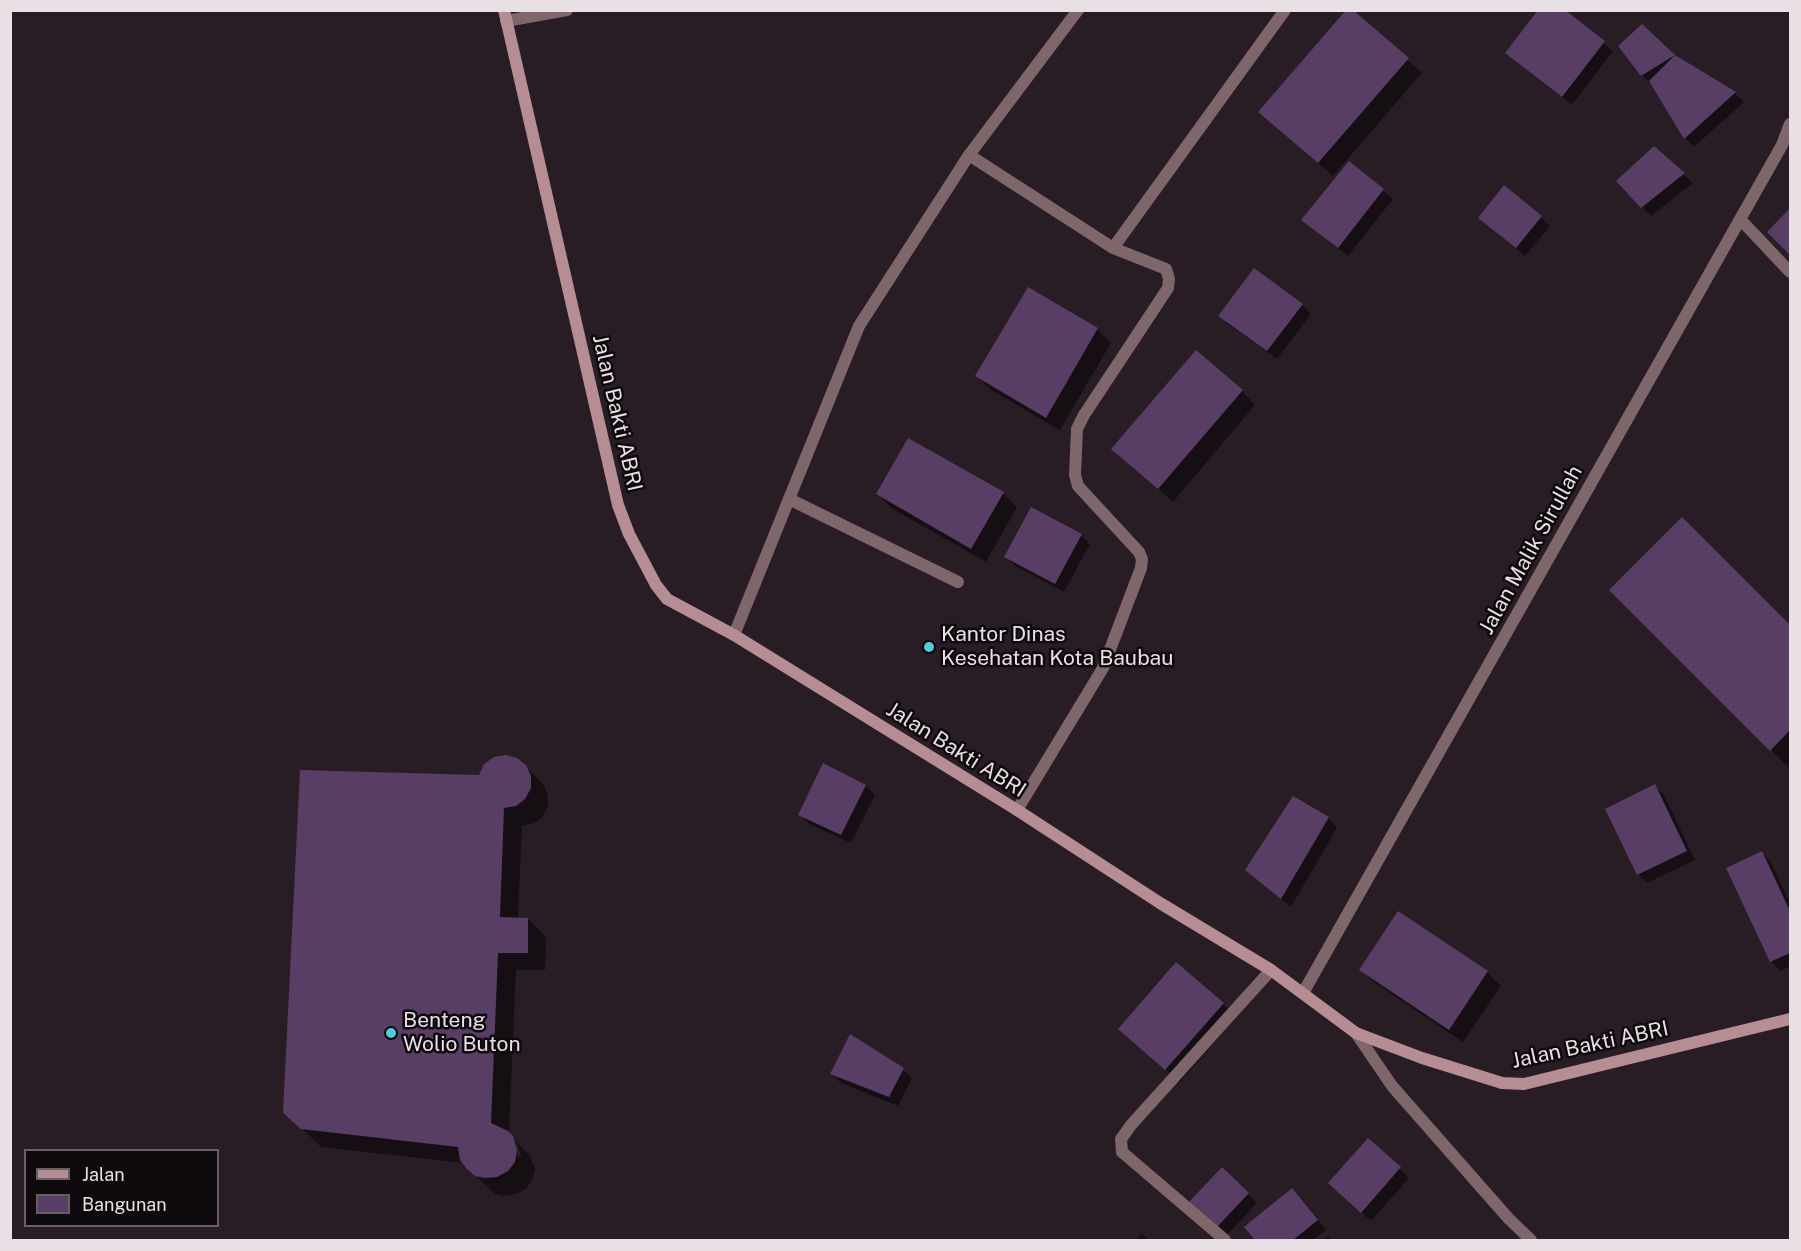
<!DOCTYPE html>
<style>
body{margin:0}
#map{position:relative;width:1801px;height:1251px;overflow:hidden;background:#291d25;font-family:"Public Sans",sans-serif}
canvas{display:block}
.frame{position:absolute;inset:0;border:12px solid #e9e0e5;pointer-events:none}
.legend{position:absolute;left:24px;top:1149px;width:195px;height:78px;box-sizing:border-box;background:#0e090c;border:2px solid #665f63;margin:0;padding:8px 10px;list-style:none;font-size:18px;color:#e9e0e5}
.legend li{display:flex;align-items:center;gap:12px;height:30px}
.legend b{width:30px;border:2px solid #665f63}
</style>
<div id="map">
<canvas width="1801" height="1251"></canvas>
<div class="frame"></div>
<ul class="legend">
<li><b style="height:8px;background:#b58d93"></b>Jalan</li>
<li><b style="height:16px;background:#583d65"></b>Bangunan</li>
</ul>
</div>
<script>
const ctx = document.querySelector('canvas').getContext('2d');
ctx.lineJoin = 'round';
function paint(path, color) { ctx.fillStyle = color; ctx.fill(path, 'evenodd'); }
const shape = rows => new Path2D(rows.map(r => 'M' + r).join(''));
function stroke(path, color, width, dash) { ctx.strokeStyle = color; ctx.lineWidth = width; ctx.lineCap = dash ? 'butt' : 'round'; ctx.setLineDash(dash || []); ctx.stroke(path); }
function drawText(font, color, halo, rows, align = 'center') {
  ctx.font = font + ' "Public Sans",sans-serif'; ctx.lineWidth = 5; ctx.setLineDash([]); ctx.textBaseline = 'middle'; ctx.strokeStyle = halo; ctx.fillStyle = color; for (const [text, x, y, turn = 0] of rows) {
    ctx.save(); ctx.translate(x, y); ctx.rotate((+turn || 0) * Math.PI / 180); ctx.textAlign = isNaN(turn) ? turn : align; if (halo) ctx.strokeText(text, 0, 0); ctx.fillText(text, 0, 0); ctx.restore();
  }
}
paint(shape([
 [1350,10,1422,73,1333,176,1274,125],
 [1562,10,1613,51,1572,105,1516,62],
 [1642,26,1674,56,1735,93,1744,102,1694,147,1685,138,1651,84,1642,75],
 [1654,148,1693,183,1651,216,1618,182],
 [1349,163,1393,199,1348,256,1313,229],
 [1790,210,1790,254,1769,232],
 [1541,217,1550,226,1525,256,1480,218],
 [1302,305,1311,314,1277,359,1229,325,1220,315],
 [1097,329,1111,343,1060,430,991,390,977,376],
 [1242,391,1255,405,1173,502,1113,449],
 [1003,493,1017,507,986,562,891,508,878,494],
 [1682,519,1790,627,1790,766,1789,768,1611,590],
 [1081,535,1090,544,1064,592,1015,566,1006,557],
 [525,766,544,785,548,796,548,806,543,817,534,823,522,826,518,919,528,919,546,937,545,970,516,970,509,1134,530,1156,535,1169,532,1180,526,1189,516,1194,504,1196,495,1194,487,1187,464,1163,321,1147,285,1112,480,776],
 [513,1143,517,1143,521,1156,518,1157],
 [866,786,875,795,851,843,809,824,800,814],
 [1654,786,1664,795,1695,860,1647,883,1638,874],
 [1328,818,1337,828,1291,907,1246,870],
 [1762,853,1771,862,1790,903,1790,966,1781,971,1771,961,1728,869],
 [1361,970,1487,972,1501,986,1463,1042,1375,983],
 [1223,1004,1236,1018,1180,1082,1133,1042],
 [903,1069,912,1078,898,1106,841,1083,832,1074],
 [1368,1140,1409,1178,1371,1221,1339,1192],
 [1222,1170,1257,1203,1227,1235,1200,1211],
 [1301,1199,1326,1230,1313,1240,1257,1240,1246,1228],
 [1142,1234,1149,1240,1135,1240],
 [1328,1236,1333,1240,1324,1240]
]), '#0007');
paint(shape([
 [1346,10,1353,10,1409,58,1318,163,1258,112],
 [1538,10,1565,10,1605,41,1562,97,1505,53],
 [1642,24,1675,55,1736,92,1684,139,1649,81,1675,55,1641,76,1618,46],
 [1654,146,1685,173,1641,208,1616,181],
 [1349,161,1384,189,1338,248,1301,220],
 [1504,185,1542,216,1516,248,1478,218],
 [1790,208,1790,255,1767,232],
 [1254,268,1303,304,1267,351,1218,316],
 [1028,287,1098,328,1046,418,975,376],
 [1196,350,1243,390,1158,489,1111,449],
 [908,438,1004,492,971,549,876,494],
 [1031,507,1082,534,1055,584,1004,557],
 [1682,517,1790,625,1790,730,1770,751,1609,590],
 [506,755,517,758,526,765,531,776,531,788,525,799,516,806,504,808,500,917,528,918,528,953,498,953,491,1123,508,1131,513,1136,517,1150,515,1162,508,1171,497,1177,485,1178,475,1176,467,1169,460,1160,458,1147,301,1129,283,1113,300,770,479,775,484,764,494,757],
 [823,763,866,785,841,835,798,815],
 [1655,784,1687,851,1637,875,1605,809],
 [1293,796,1329,817,1281,899,1245,870],
 [1762,851,1790,911,1790,953,1770,962,1726,868],
 [1398,911,1488,971,1449,1030,1359,970],
 [1176,962,1224,1003,1165,1070,1118,1029],
 [850,1034,904,1068,889,1097,830,1074],
 [1368,1138,1401,1167,1361,1213,1328,1183],
 [1222,1167,1249,1193,1217,1227,1189,1202],
 [1292,1188,1318,1220,1293,1240,1255,1240,1244,1227]
]), '#583d65');
stroke(shape([
 [969,155,1113,248,1166,269,1169,279,1168,288,1084,415,1077,429,1075,475,1078,486,1139,552,1142,559,1141,568,1103,668,1017,810],
 [1113,248,1285,10],
 [789,499,958,582]
]), '#7f666a', 12);
stroke(shape([
 [506,21,567,10],
 [1740,219,1790,272],
 [734,635,859,326,969,155,1078,10],
 [1303,993,1782,145,1790,124],
 [1356,1033,1392,1086,1509,1219,1531,1240],
 [1225,1240,1122,1152,1121,1139,1131,1125,1271,970]
]), '#7f666a', 12);
stroke(shape([
 [504,10,618,505,629,534,656,585,667,599,734,635,1017,810,1160,903,1271,970,1356,1033,1422,1058,1502,1083,1524,1084,1790,1019]
]), '#b58d93', 12);
for (const [x, y, r, color] of [
 [929,647,6,"#53cbdb"],
 [391,1033,6,"#53cbdb"]
]) { const dot = new Path2D(); dot.arc(x, y, r, 0, 2 * Math.PI); ctx.fillStyle = color; ctx.fill(dot); stroke(dot, '#0e090c', 2); }
drawText('21px', '#e9e0e5', '#0e090c', [
 ["Jalan Bakti ABRI",617,413,77],
 ["Jalan Malik Sirullah",1531,550,-61],
 ["Jalan Bakti ABRI",956,750,32],
 ["Jalan Bakti ABRI",1590,1045,-12]
]);
drawText('21px', '#e9e0e5', '#0e090c', [
 ["Kantor Dinas",941,635],
 ["Kesehatan Kota Baubau",941,659],
 ["Benteng",403,1021],
 ["Wolio Buton",403,1045]
], 'left');
</script>
